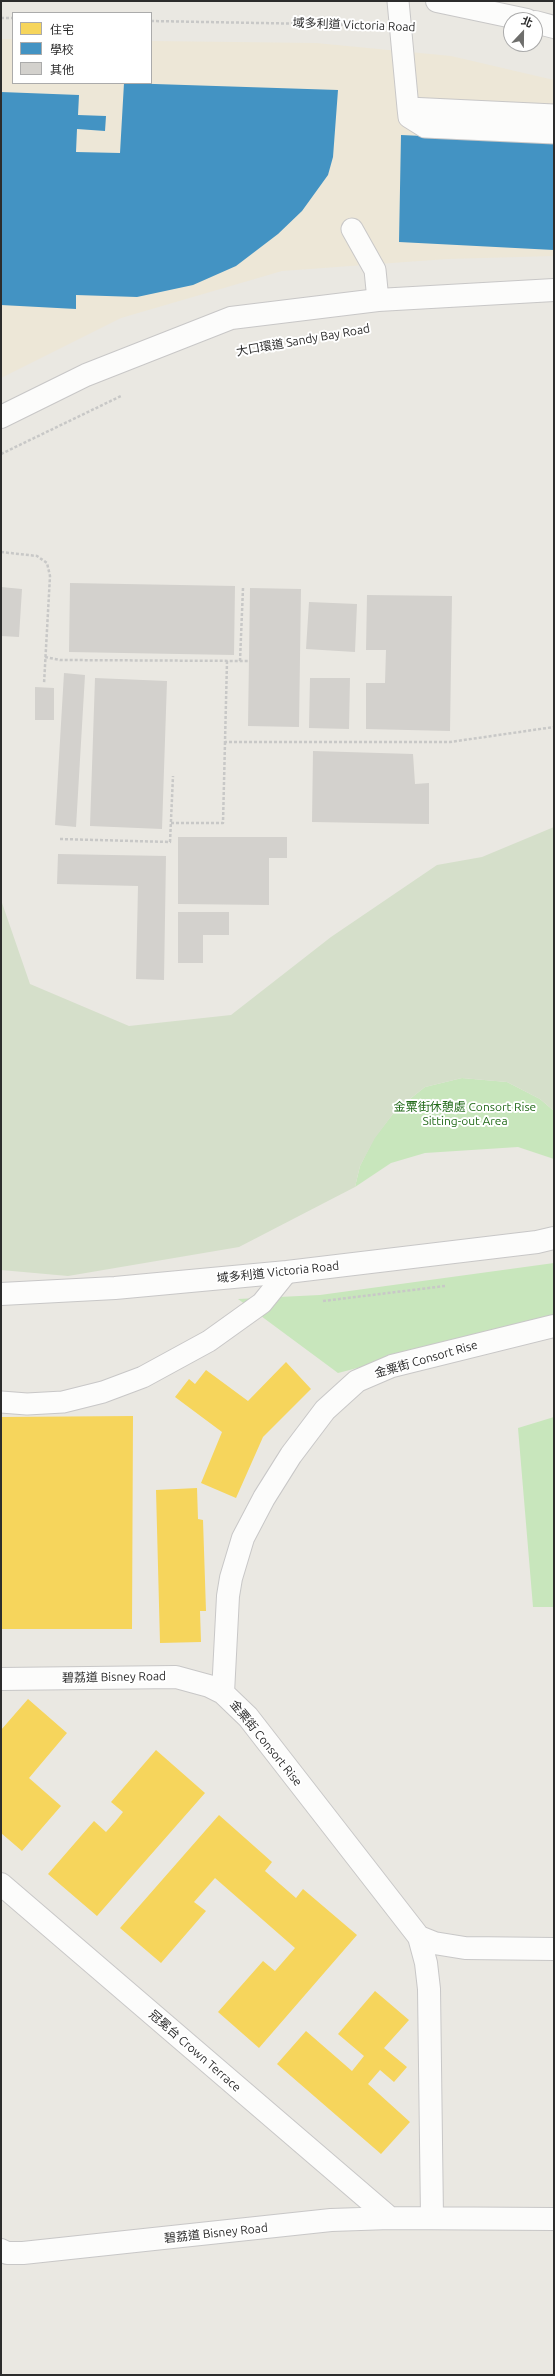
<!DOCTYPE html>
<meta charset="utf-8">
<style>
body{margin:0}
#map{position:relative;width:555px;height:2376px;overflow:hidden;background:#eae8e2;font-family:Ubuntu,"Noto Sans TC",sans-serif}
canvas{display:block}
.frame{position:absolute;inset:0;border:2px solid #2c2c2c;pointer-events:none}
.legend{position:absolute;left:12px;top:12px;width:140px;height:72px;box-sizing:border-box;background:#fff;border:1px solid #ababab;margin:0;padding:5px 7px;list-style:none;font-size:12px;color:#2c2c2c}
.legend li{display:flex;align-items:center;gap:8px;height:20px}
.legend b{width:20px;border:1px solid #ababab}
.north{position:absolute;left:503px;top:12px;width:40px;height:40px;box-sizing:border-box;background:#fff;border:1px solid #ababab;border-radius:50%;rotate:22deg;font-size:11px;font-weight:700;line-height:16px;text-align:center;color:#2c2c2c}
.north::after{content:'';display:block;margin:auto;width:14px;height:18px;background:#6e6e6c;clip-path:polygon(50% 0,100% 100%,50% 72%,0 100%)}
</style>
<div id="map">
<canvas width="555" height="2376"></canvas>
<div class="frame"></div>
<ul class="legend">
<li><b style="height:11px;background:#f6d55c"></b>住宅</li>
<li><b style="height:11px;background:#4393c3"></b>學校</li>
<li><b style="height:11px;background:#d3d1cd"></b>其他</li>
</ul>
<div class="north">北</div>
</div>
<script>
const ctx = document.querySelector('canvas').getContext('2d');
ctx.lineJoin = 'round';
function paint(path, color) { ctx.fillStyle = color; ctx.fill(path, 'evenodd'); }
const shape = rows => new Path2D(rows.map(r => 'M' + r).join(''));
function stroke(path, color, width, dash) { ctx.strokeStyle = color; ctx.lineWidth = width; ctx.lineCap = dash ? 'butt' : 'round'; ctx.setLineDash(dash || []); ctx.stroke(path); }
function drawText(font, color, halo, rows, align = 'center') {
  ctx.font = font + ' Ubuntu,"Noto Sans TC",sans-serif'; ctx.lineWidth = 4; ctx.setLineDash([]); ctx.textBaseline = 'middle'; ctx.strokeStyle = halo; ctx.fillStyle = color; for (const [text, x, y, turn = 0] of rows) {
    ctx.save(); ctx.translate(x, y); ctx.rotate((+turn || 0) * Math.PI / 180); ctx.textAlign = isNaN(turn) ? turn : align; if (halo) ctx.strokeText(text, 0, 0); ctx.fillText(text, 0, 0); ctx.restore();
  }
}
paint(shape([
 [1,39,13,39,13,83,151,83,151,41,316,43,451,56,554,80,554,256,447,259,282,271,121,318,1,378]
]), '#ede7d7');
paint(shape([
 [462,1078,507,1082,540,1099,554,1111,554,1159,518,1147,425,1153,391,1163,355,1187,360,1166,374,1138,396,1110,425,1087],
 [554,1263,554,1317,338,1373,238,1299,320,1295],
 [554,1417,554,1607,533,1607,518,1428]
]), '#c8e6bc');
paint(shape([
 [554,827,554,1111,540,1099,507,1082,462,1078,425,1087,396,1110,375,1138,360,1166,355,1187,239,1247,68,1276,1,1270,1,900,30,984,129,1026,231,1015,331,937,437,865,482,857]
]), '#d5dfca');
paint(shape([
 [286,1362,311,1389,263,1437,236,1498,201,1483,222,1432,175,1397,189,1379,195,1384,206,1370,248,1401],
 [133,1416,132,1629,1,1629,1,1417],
 [197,1488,198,1519,203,1520,206,1611,200,1611,201,1642,160,1643,156,1490],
 [28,1699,67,1733,29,1778,61,1806,22,1851,1,1833,1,1730],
 [156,1750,205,1793,97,1916,48,1874,94,1821,106,1832,115,1822,123,1812,111,1802],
 [219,1815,272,1862,265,1871,296,1898,303,1889,357,1935,259,2048,218,2012,263,1961,275,1971,295,1948,215,1878,194,1902,206,1911,161,1963,120,1928],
 [375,1991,409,2020,384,2048,407,2067,394,2082,380,2070,368,2084,410,2122,381,2154,277,2064,306,2031,352,2071,364,2056,338,2034]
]), '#f6d55c');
paint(shape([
 [124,83,338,90,333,157,328,175,302,211,278,234,236,266,193,285,137,297,76,295,76,309,1,305,1,92,79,95,78,115,106,116,105,131,77,129,76,152,120,153],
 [401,135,554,142,554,250,399,242]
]), '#4393c3');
paint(shape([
 [70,583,235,586,234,655,69,652],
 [1,587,22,589,19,637,1,636],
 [250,588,301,589,299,727,248,726],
 [367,595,452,596,450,731,366,729,366,683,385,683,386,650,366,650],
 [309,602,357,604,355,652,306,649],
 [64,673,85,675,76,827,55,825],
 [95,678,167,681,162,829,90,826],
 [310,678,350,678,349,729,309,728],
 [35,687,54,688,54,720,35,720],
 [313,751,413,754,415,784,429,783,429,824,312,822],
 [178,837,287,837,287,858,269,858,269,905,178,904],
 [58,854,166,856,164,980,136,979,138,886,57,884],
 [178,912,229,912,229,935,203,935,203,963,178,963]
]), '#d3d1cd');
const lane = shape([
 [398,1,408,108,554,115],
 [408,108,409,117,425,127,554,133],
 [352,229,375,270,378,300],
 [1,1402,27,1404,63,1402,103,1392,143,1377,209,1341,262,1303,287,1272]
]);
const street = shape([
 [1,417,86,375,231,318,378,300,554,290],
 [1,1679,176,1677,209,1686,223,1693,248,1717,419,1937,434,1943,465,1948,554,1949],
 [223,1693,228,1596,231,1578,243,1538,264,1498,291,1455,325,1410,357,1381,392,1366,554,1326],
 [1,1884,390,2218],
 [419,1937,426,1963,429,1989,432,2218],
 [1,2250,7,2253,23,2253,331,2220,390,2218,554,2219]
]);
const secondary = shape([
 [437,1,527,20],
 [535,22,554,27],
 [1,1294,115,1288,287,1272,537,1242,554,1238]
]);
stroke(lane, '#c8c7c7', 23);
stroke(street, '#c8c7c7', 24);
stroke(secondary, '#c8c7c7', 24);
stroke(shape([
 [1,18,13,18],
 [151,21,369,25],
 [1,454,121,396],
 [1,552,37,556,47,563,50,576,44,684],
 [45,657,60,660,249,661],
 [227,661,225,742,450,742,554,727],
 [240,661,243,588],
 [171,823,223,823,225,742],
 [60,839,170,842,173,776],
 [323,1301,445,1286]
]), '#c8c8c7', 2.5, [3, 2]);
stroke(lane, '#fcfcfb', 21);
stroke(street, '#fcfcfb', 22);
stroke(secondary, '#fcfcfb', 22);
drawText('12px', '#2c2c2c', '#fff', [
 ["域多利道 Victoria Road",354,25,2],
 ["大口環道 Sandy Bay Road",303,340,-10],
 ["域多利道 Victoria Road",278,1272,-6],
 ["金粟街 Consort Rise",426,1359,-16],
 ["碧荔道 Bisney Road",114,1677,-1],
 ["金粟街 Consort Rise",266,1743,51],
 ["冠冕台 Crown Terrace",195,2051,41],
 ["碧荔道 Bisney Road",216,2233,-6]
]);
drawText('12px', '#246b1b', '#fff', [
 ["金粟街休憩處 Consort Rise",465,1107],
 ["Sitting-out Area",465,1121]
]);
</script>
